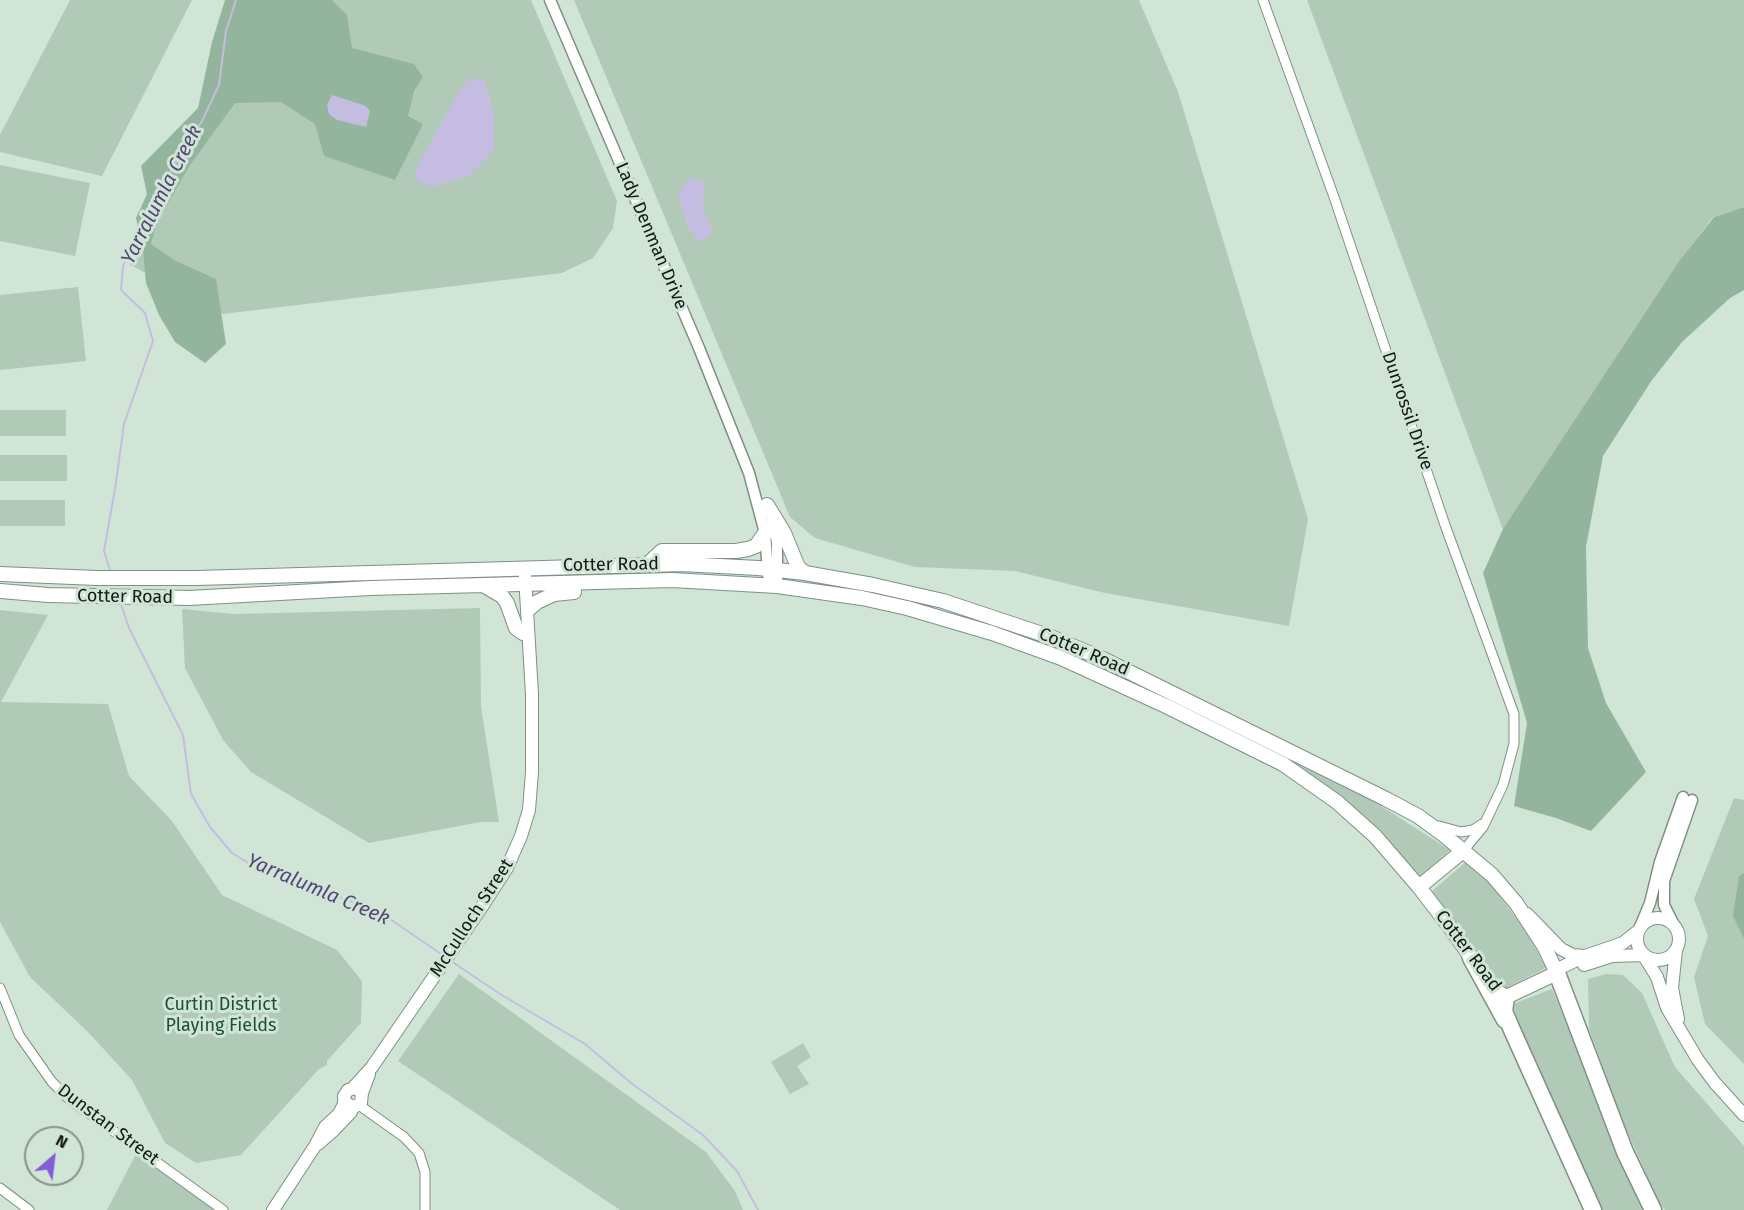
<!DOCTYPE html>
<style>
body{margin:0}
#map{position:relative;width:1744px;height:1210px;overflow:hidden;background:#d0e5d6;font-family:"Fira Sans",sans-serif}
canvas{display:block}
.north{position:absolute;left:24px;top:1126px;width:60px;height:60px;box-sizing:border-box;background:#d0e5d6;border:2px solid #849489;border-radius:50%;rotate:28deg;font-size:16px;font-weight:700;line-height:24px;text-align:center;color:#131a15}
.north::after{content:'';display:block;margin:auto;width:21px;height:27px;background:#835ed8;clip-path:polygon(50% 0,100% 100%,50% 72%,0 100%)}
</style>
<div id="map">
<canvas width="1744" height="1210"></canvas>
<div class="north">N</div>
</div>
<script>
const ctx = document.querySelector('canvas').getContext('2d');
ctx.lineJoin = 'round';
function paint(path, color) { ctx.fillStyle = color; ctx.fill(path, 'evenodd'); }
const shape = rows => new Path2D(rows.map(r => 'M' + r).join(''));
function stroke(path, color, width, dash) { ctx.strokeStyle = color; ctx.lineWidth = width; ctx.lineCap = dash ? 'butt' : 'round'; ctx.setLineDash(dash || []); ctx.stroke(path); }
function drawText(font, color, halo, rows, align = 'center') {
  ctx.font = font + ' "Fira Sans",sans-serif'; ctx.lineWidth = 6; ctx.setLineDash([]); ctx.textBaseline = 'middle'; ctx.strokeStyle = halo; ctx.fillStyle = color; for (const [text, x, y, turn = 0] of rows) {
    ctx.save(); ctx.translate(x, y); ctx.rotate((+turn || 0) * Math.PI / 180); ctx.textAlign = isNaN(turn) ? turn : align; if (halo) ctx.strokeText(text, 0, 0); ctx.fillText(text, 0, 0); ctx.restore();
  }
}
paint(shape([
 [70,0,192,0,102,176,0,152,0,135],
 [270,0,531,0,617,201,613,228,593,258,562,273,223,314,129,264],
 [574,0,1139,0,1178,92,1308,519,1289,626,1105,593,1015,571,915,567,815,538,790,517],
 [1307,0,1744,0,1744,207,1713,217,1682,258,1503,530],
 [0,165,90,183,75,256,0,241],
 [78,287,86,361,0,370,0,295],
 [0,410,66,410,66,436,0,436],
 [0,455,67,455,67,481,0,481],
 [0,500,65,500,65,526,0,526],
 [480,608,481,707,499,822,481,822,369,843,251,772,223,740,185,668,182,609,234,614],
 [0,610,48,615,1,702,108,704,129,776,172,821,222,895,337,950,362,981,361,1023,327,1061,327,1065,318,1070,241,1155,196,1163,165,1143,132,1080,88,1032,30,977,0,922],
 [1277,756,1359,792,1450,850,1420,877,1364,816],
 [1734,798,1744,800,1744,1064,1705,1024,1694,977,1708,936,1694,899],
 [1466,862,1493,887,1528,934,1546,968,1506,988,1496,979,1432,891],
 [459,974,706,1152,735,1191,743,1210,620,1210,398,1061],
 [1606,974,1623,975,1642,993,1675,1067,1744,1146,1744,1210,1665,1210,1659,1202,1623,1122,1589,1029,1588,979],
 [1552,989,1634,1188,1645,1210,1599,1210,1520,1030,1513,1004],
 [803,1043,811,1057,797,1066,809,1084,790,1094,771,1062],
 [136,1154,214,1210,107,1210]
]), '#b1cab8');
paint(shape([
 [225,0,332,0,347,15,352,48,414,64,423,77,414,91,408,116,423,124,395,180,324,156,315,124,281,102,235,103,190,165,157,222,151,244,174,260,216,279,226,344,205,363,175,342,159,315,146,283,143,250,136,218,147,194,141,166,198,108,212,42],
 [1744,207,1744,290,1730,298,1682,342,1652,380,1603,456,1586,547,1588,648,1606,703,1646,772,1591,831,1556,818,1514,806,1527,723,1483,573,1503,529,1680,260,1714,217],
 [1744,873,1744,939,1733,916,1739,876]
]), '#94b59d');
paint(shape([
 [484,78,494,114,494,150,470,175,435,186,422,184,415,177,417,167,458,93,468,80],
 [332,95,366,106,370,111,366,127,337,120,329,114,327,105],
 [692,177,704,183,705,189,702,210,711,226,712,232,702,242,697,240,688,227,678,195,687,181]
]), '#c4bde1');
stroke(shape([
 [111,573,104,551,115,489,124,424,153,341,145,313,121,290,123,266,138,232,166,179,202,121,219,85,226,31,236,0],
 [120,601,129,628,183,735,191,794,210,827,232,853,253,866,348,900,387,917,444,956],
 [451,961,500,994,585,1044,631,1083,703,1135,737,1171,758,1210]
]), '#c4bde1', 2);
const minor = shape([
 [1263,0,1334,197,1445,525,1514,714,1514,744,1503,785,1483,827,1464,850],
 [1439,826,1461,832,1473,830,1482,824],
 [0,988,19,1035,52,1082,69,1099,223,1210],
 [359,1105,404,1137,419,1153,425,1172,425,1210],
 [0,1188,29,1210]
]);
const tertiary = shape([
 [550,0,699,348,749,473,765,533,769,585],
 [771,516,777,542,777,586],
 [1640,927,1650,903,1660,862,1683,797],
 [1676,929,1664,905,1664,881,1692,800]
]);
const secondary = shape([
 [1527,914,1561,949,1573,955,1584,956],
 '1637 939a21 21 0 1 1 42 0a21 21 0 1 1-42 0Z',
 [1676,950,1672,988,1678,1019],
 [1644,956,1657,977,1667,1008,1698,1060,1715,1083,1744,1115],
 [1584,965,1612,956,1644,955],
 [1557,973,1562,967,1585,956,1623,943,1638,931],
 [353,1088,372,1067,483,905,507,868,521,836,529,810,532,772,532,694,525,576],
 [362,1093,356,1088,348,1090,344,1096,345,1103,354,1107,361,1103,362,1093,369,1074],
 [318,1144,334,1130,351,1112],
 [273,1210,315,1146,325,1127,339,1114,344,1104,344,1100]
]);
const primary = shape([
 [767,505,784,533,798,567,805,573],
 [649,563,662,551,736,551,748,549,756,546,765,533],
 [0,574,97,578,197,578,682,564,758,568,805,573,873,585,943,601,1051,637,1103,659,1386,799,1418,816,1444,835,1492,875,1516,903,1544,946,1557,973,1506,997,1498,992],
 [485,586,502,596,507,603,516,628,523,633],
 [0,591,48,595,189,598,370,588,672,580,777,586,862,598,907,608,992,633,1061,658,1166,706,1283,764,1337,802,1375,836,1419,887,1452,930,1477,966],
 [529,609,537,602,554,594,574,592],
 [1419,887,1464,850]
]);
const motorway = shape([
 [1471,958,1505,1020],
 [1557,973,1625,1152,1653,1210],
 [1506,997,1504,1011,1512,1030,1593,1210]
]);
stroke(minor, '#7e9183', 11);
stroke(tertiary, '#7e9183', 13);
stroke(secondary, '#7e9183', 14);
stroke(primary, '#7e9183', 16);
stroke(motorway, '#7e9183', 19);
stroke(minor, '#fff', 9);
stroke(tertiary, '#fff', 10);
stroke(secondary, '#fff', 12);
stroke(primary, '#fff', 14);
stroke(motorway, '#fff', 16);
drawText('18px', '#131a15', '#d0e5d6', [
 ["Lady Denman Drive",651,236,67],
 ["Dunrossil Drive",1407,411,71],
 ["Cotter Road",611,565,-1],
 ["Cotter Road",125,597,1],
 ["Cotter Road",1084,652,23],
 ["McCulloch Street",472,918,-57],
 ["Cotter Road",1468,951,53],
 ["Dunstan Street",108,1125,37]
]);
drawText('18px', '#1b5131', '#d0e5d6', [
 ["Curtin District",221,1005],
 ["Playing Fields",221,1026]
]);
drawText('italic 20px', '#534778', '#d0e5d6', [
 ["Yarralumla Creek",162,195,-63],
 ["Yarralumla Creek",318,890,23]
]);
</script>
